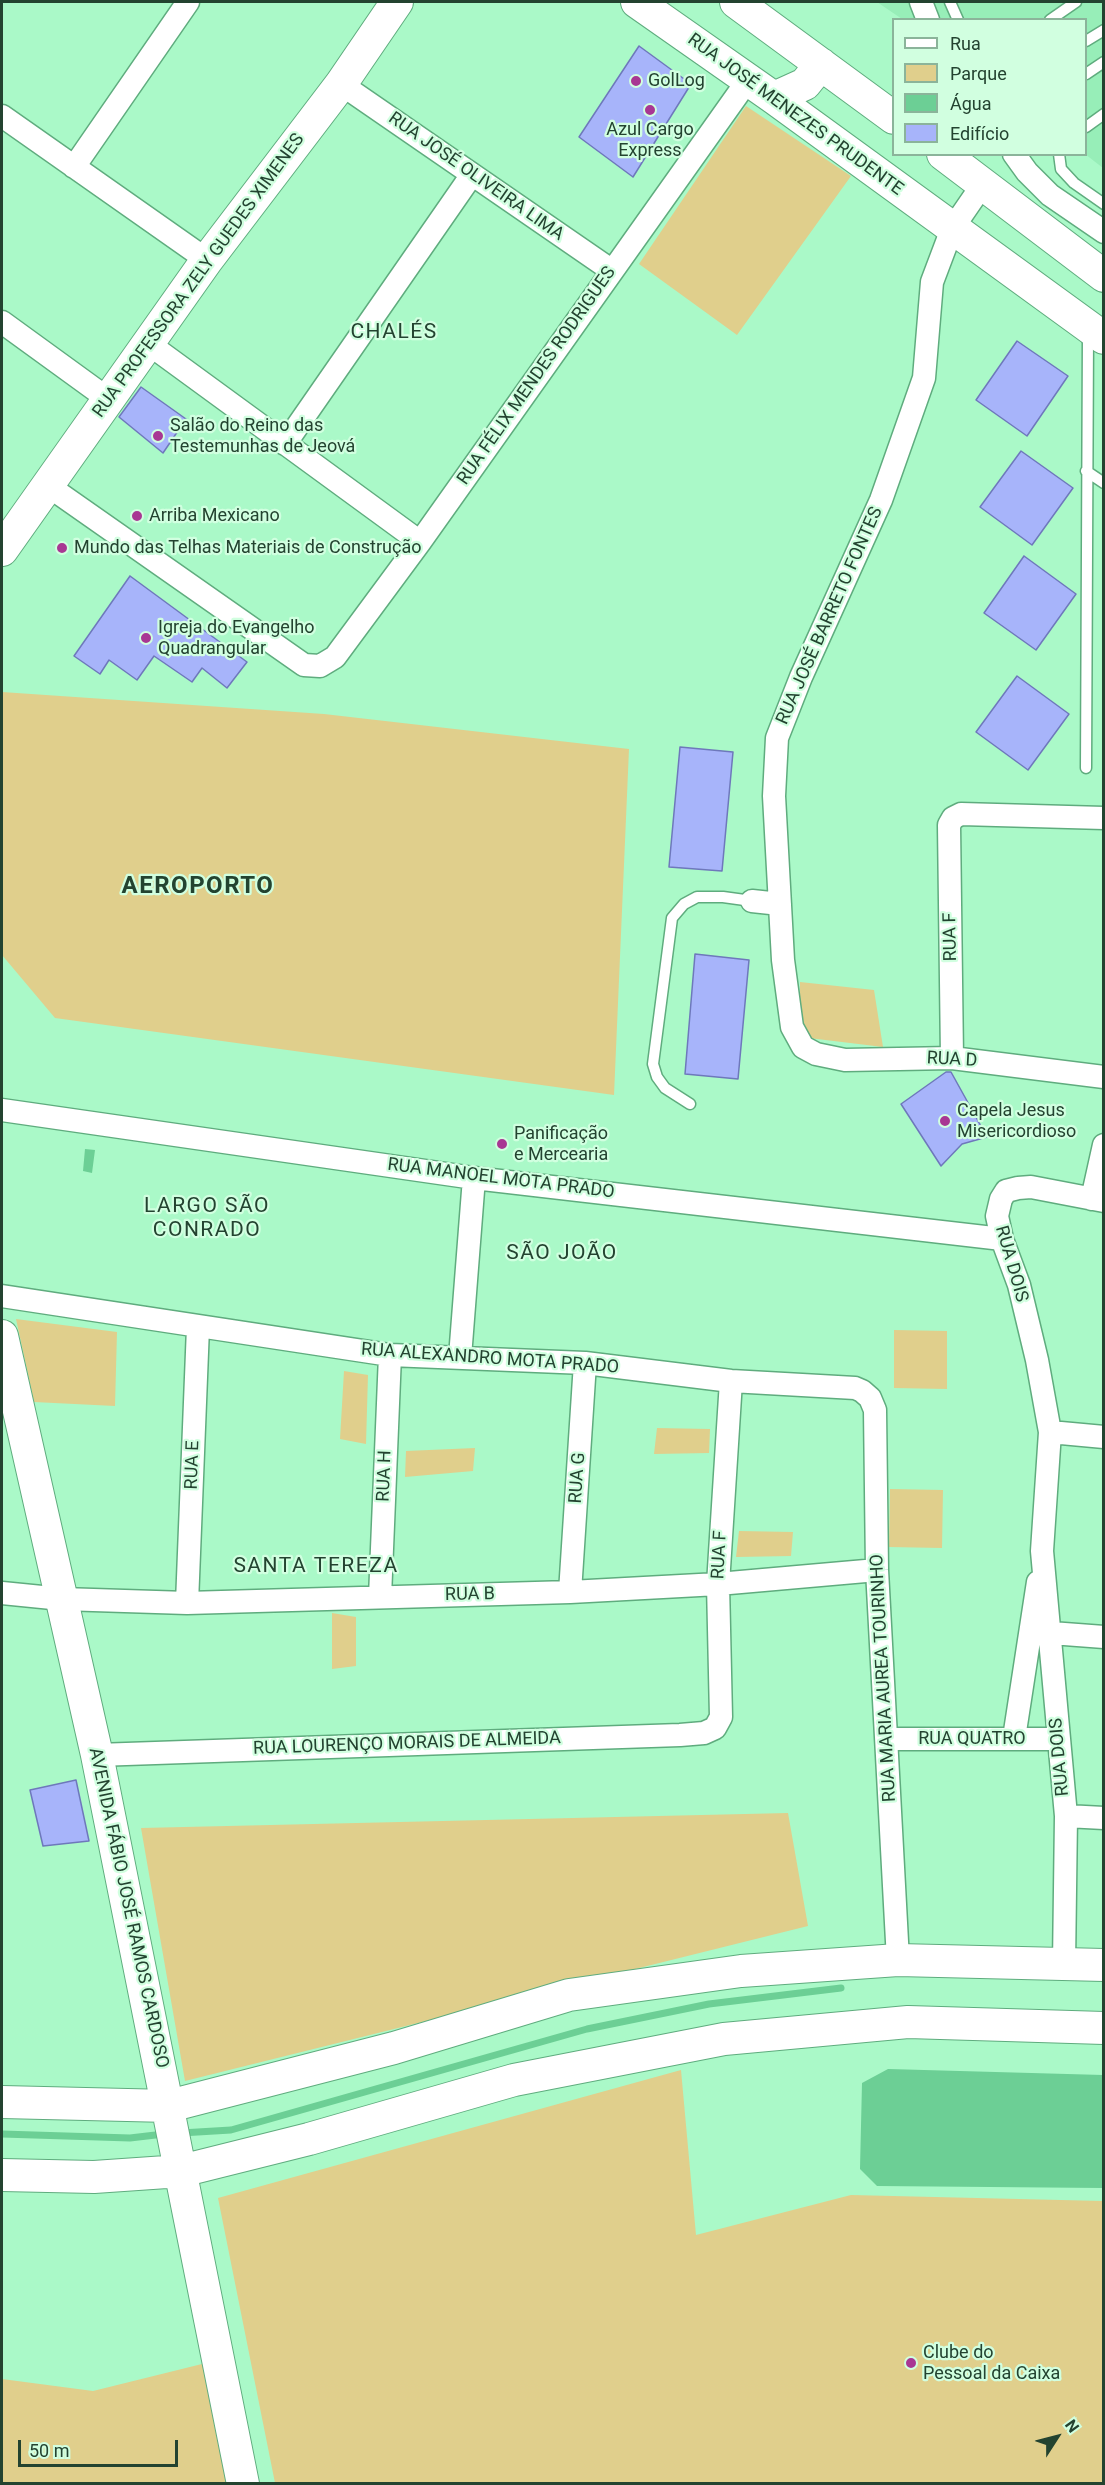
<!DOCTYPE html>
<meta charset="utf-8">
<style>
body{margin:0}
#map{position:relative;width:1105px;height:2485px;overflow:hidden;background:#aaf9c8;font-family:Roboto,sans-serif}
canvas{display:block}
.frame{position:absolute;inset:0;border:3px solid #234330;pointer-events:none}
.legend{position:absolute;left:892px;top:18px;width:195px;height:138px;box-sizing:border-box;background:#d1ffe0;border:2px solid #8bb49a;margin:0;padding:8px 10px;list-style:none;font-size:18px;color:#234330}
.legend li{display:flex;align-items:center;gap:12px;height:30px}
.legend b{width:30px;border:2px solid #8bb49a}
.north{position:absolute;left:1027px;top:2407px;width:60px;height:60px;-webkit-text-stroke:4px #d1ffe0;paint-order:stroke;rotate:54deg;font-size:16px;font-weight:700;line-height:24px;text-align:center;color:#234330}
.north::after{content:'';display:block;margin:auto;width:21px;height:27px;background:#234330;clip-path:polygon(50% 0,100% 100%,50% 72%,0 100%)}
.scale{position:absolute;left:18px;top:2440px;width:160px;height:27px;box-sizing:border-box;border:3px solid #234330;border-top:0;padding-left:8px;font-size:18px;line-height:21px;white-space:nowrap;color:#234330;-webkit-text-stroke:4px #d1ffe0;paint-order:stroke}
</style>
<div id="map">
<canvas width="1105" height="2485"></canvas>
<div class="frame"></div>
<ul class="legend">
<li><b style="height:8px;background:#fff"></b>Rua</li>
<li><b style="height:16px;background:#e0cf8c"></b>Parque</li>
<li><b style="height:16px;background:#6ccf95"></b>Água</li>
<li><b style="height:16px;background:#a7b4fa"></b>Edifício</li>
</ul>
<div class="north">N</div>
<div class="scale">50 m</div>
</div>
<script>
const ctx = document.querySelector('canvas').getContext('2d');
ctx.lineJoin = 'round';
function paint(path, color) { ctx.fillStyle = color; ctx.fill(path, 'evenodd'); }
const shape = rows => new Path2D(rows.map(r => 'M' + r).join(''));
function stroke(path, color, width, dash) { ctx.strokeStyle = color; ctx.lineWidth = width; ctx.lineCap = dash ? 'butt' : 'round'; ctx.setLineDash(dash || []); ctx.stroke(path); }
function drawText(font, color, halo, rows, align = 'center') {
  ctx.font = font + ' Roboto,sans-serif'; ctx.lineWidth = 4.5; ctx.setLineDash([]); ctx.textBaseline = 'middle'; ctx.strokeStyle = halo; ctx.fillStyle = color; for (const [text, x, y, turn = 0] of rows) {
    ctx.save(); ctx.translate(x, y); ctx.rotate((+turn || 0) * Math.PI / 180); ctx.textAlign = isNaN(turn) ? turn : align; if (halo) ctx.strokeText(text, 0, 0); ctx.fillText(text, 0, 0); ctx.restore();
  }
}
paint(shape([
 [877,2,1103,2,1103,168,1085,154,1086,20,902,19]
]), '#97eeb8');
paint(shape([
 [746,106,851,176,737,335,639,264],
 [2,692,324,714,629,749,614,1095,55,1018,2,955],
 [800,982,874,990,883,1047,809,1038,800,1028],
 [16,1319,117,1332,115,1406,34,1402],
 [894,1330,947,1331,947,1389,894,1388],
 [344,1371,368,1375,366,1444,340,1439],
 [657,1428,710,1429,709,1453,654,1454],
 [475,1448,473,1471,405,1477,406,1451],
 [890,1489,943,1490,942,1548,889,1547],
 [739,1531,793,1532,791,1556,736,1557],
 [332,1613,356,1617,356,1666,332,1669],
 [788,1813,808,1926,185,2081,141,1828],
 [681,2070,696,2235,851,2195,1103,2201,1103,2483,275,2483,218,2198],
 [206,2363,228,2483,2,2484,2,2379,93,2391]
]), '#e0cf8c');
paint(shape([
 [85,1149,95,1150,92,1173,83,1171],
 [888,2069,1103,2075,1103,2188,877,2186,860,2169,862,2083]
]), '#6ccf95');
stroke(shape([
 [181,2133,231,2130,587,2029,709,2004,841,1988],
 [2,2134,130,2138,164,2134]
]), '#6ccf95', 7);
const building = shape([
 [639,46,691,84,633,177,579,137,639,46],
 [1017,341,1068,376,1027,436,976,400,1017,341],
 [141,387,186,419,163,453,119,417,141,387],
 [1021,451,1073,488,1032,545,980,507,1021,451],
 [1024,556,1076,594,1036,650,984,613,1024,556],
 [130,576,247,662,227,688,202,668,192,682,154,656,137,680,109,660,100,674,74,656,130,576],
 [1017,676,1069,714,1028,770,976,732,1017,676],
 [680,747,733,752,722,871,669,867,680,747],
 [695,954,749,960,738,1079,685,1074,695,954],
 [946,1072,951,1072,987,1137,962,1144,941,1166,901,1104,946,1072],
 [76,1780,89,1841,43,1846,30,1790,76,1780]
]);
paint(building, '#a7b4fa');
stroke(building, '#6e78bb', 1.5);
const lane = shape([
 [950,2,958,20],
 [1050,20,1076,2],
 [1086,41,1104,30],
 [1086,74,1104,62],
 [1086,127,1104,114],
 [1059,154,1061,169,1074,183,1104,204],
 [1086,471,1104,483],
 [1086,768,1088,334],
 [690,1104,665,1088,657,1077,653,1064,672,918,684,904,697,897,723,897,752,901]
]);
const street = shape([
 [921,2,928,20],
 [341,84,611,270],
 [2,116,207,260],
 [1014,154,1027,172,1050,195,1104,232],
 [74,167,188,2],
 [983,184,952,229,932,282,924,378,881,500,801,677,777,738,774,796,783,960,792,1027,803,1047,816,1054,845,1060,952,1058,1104,1077],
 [2,322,108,399],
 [149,344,420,542],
 [285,444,471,176],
 [47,485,304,665,320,666,335,657,420,542,748,80],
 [752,901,780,904],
 [952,1058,949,825,953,818,961,814,1104,818],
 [2,1110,474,1178,1002,1239],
 [1092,1199,1104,1145],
 [2,1296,390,1355,585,1363,731,1381,855,1388,862,1391,870,1398,875,1410,877,1570,898,1960],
 [460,1357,474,1178],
 [1050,1432,1104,1437],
 [570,1592,585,1363],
 [2,1593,62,1599,187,1603,570,1592,718,1584,877,1570],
 [380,1597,390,1355],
 [187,1603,198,1327],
 [1051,1633,1104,1637],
 [1014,1738,1038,1582],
 [887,1739,1057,1739],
 [97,1755,680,1735,704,1733,715,1728,721,1717,718,1584,731,1381],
 [1066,1816,1104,1818],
 [1064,1964,1066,1816,1042,1551,1050,1432,1037,1360,1019,1285,1002,1239,997,1216,1001,1199,1006,1191,1018,1188,1031,1187,1104,1201]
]);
const secondary = shape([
 [637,2,774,98,1104,338],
 [736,2,894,118],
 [774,98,805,84,821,64],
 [943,154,1104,276],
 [2,550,207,260,341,84,397,2],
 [2,1336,97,1755,243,2484],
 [2,2102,169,2106,394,2048,569,1995,741,1971,898,1960,1104,1965],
 [2,2175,94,2177,181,2171,309,2139,514,2080,724,2039,908,2022,1104,2028]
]);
stroke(lane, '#5fac7e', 13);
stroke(street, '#5fac7e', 25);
stroke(secondary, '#5fac7e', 34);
stroke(lane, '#fff', 10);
stroke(street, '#fff', 22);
stroke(secondary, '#fff', 32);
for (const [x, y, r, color] of [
 [636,81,6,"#a83793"],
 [650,110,6,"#a83793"],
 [158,436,6,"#a83793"],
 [137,516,6,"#a83793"],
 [62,548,6,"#a83793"],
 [146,638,6,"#a83793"],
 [945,1121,6,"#a83793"],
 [502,1144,6,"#a83793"],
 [911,2363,6,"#a83793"]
]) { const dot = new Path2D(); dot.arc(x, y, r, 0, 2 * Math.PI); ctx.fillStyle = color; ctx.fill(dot); stroke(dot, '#d1ffe0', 2); }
drawText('18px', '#234330', '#d1ffe0', [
 ["GolLog",648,81],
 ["Azul Cargo",650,130,"center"],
 ["Express",650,151,"center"],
 ["Salão do Reino das",170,426],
 ["Testemunhas de Jeová",170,447],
 ["Arriba Mexicano",149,516],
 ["Mundo das Telhas Materiais de Construção",74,548],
 ["Igreja do Evangelho",158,628],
 ["Quadrangular",158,649],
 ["Capela Jesus",957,1111],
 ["Misericordioso",957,1132],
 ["Panificação",514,1134],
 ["e Mercearia",514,1155],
 ["Clube do",923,2353],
 ["Pessoal da Caixa",923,2374]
], 'left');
drawText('18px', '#234330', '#d1ffe0', [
 ["RUA JOSÉ MENEZES PRUDENTE",795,115,36],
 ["RUA JOSÉ OLIVEIRA LIMA",476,177,35],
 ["RUA PROFESSORA ZELY GUEDES XIMENES",199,276,-54],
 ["RUA FÉLIX MENDES RODRIGUES",537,376,-55],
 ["RUA JOSÉ BARRETO FONTES",830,616,-66],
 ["RUA F",951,937,-91],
 ["RUA D",952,1060,3],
 ["RUA MANOEL MOTA PRADO",501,1179,7],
 ["RUA DOIS",1011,1264,74],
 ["RUA ALEXANDRO MOTA PRADO",490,1359,4],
 ["RUA E",193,1465,-88],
 ["RUA H",385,1476,-88],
 ["RUA G",578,1478,-86],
 ["RUA F",720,1555,-87],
 ["RUA B",470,1595,-1],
 ["RUA MARIA AUREA TOURINHO",884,1678,-93],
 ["RUA QUATRO",972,1739],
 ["RUA LOURENÇO MORAIS DE ALMEIDA",407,1744,-2],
 ["RUA DOIS",1060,1757,-95],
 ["AVENIDA FÁBIO JOSÉ RAMOS CARDOSO",128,1908,78]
]);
ctx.letterSpacing = '1.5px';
drawText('21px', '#234330', '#d1ffe0', [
 ["CHALÉS",394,333],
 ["LARGO SÃO",207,1207],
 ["CONRADO",207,1231],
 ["SÃO JOÃO",562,1254],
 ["SANTA TEREZA",316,1567]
]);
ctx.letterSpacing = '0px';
ctx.letterSpacing = '1.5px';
drawText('bold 24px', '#234330', '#d1ffe0', [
 ["AEROPORTO",198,887]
]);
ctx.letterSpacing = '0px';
</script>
